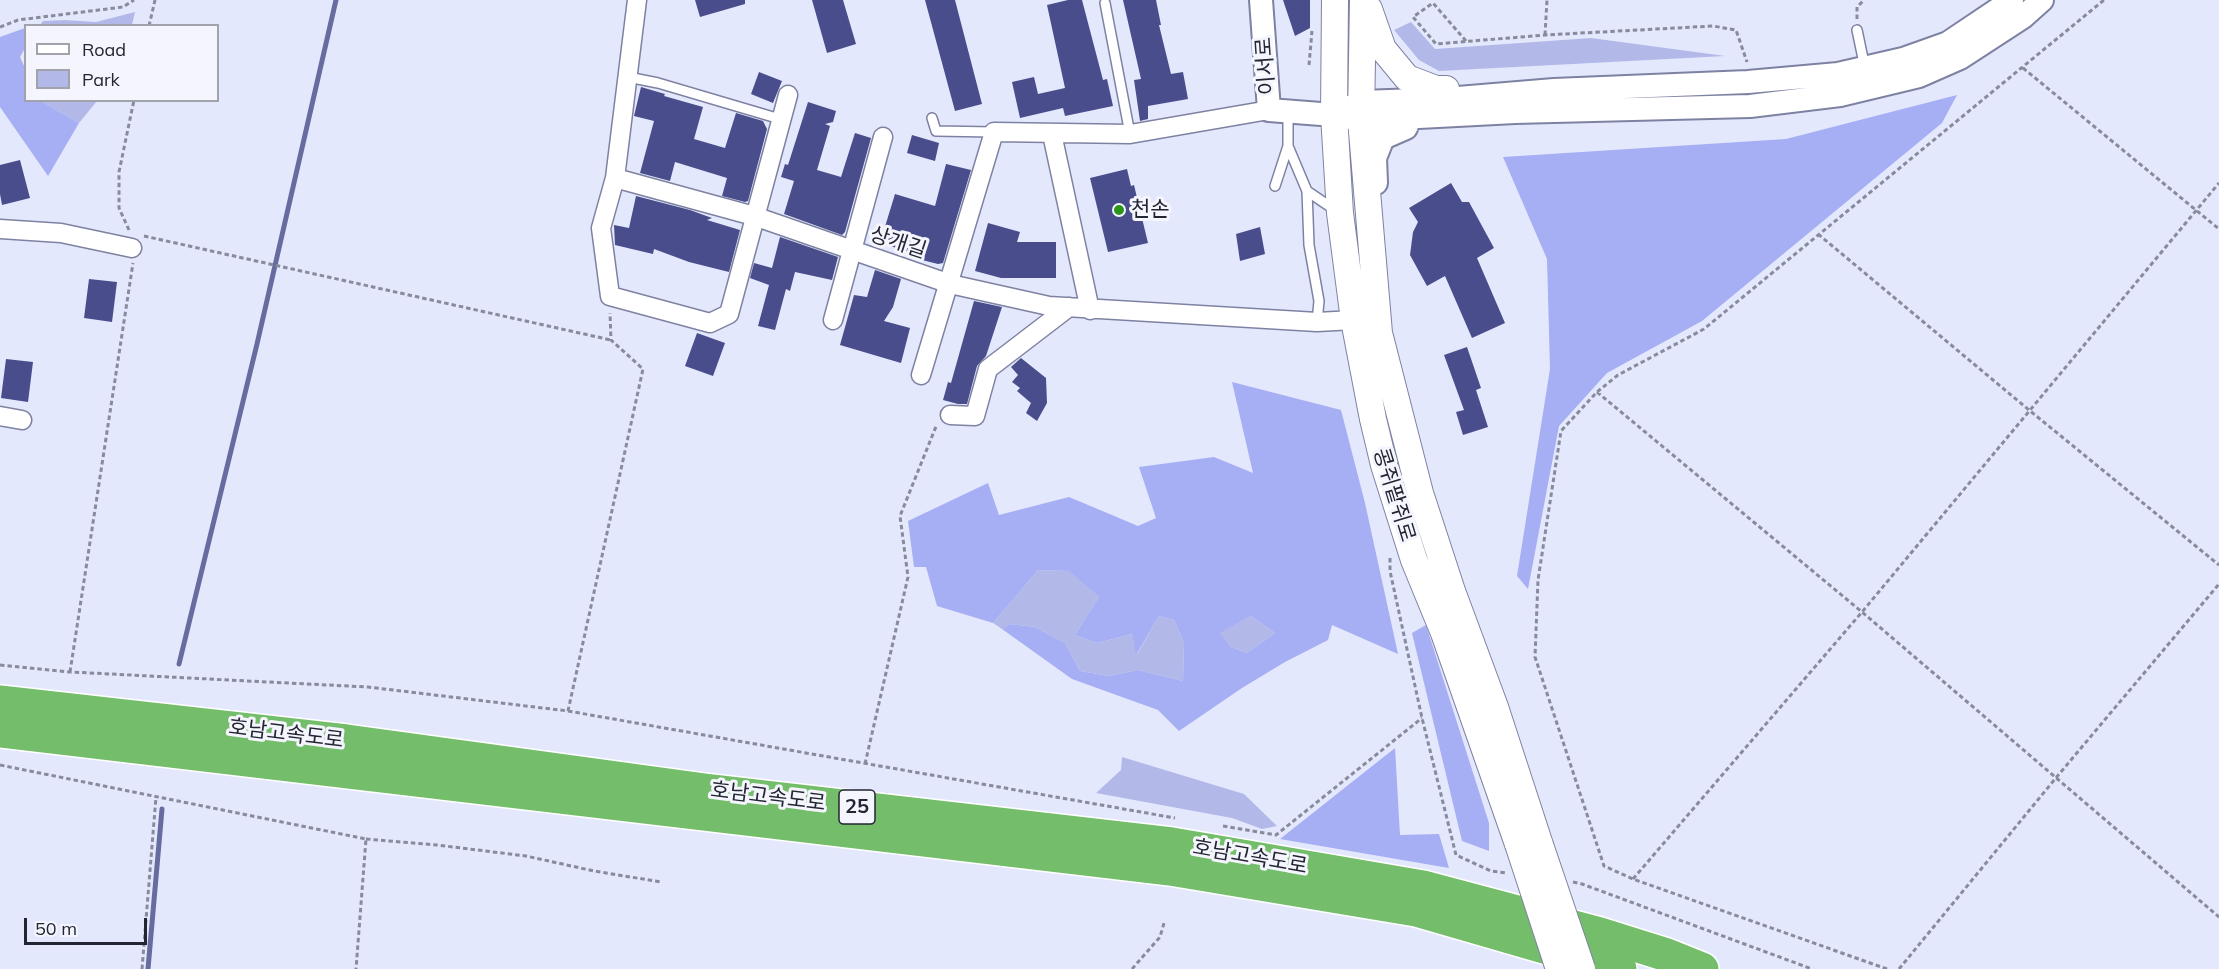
<!DOCTYPE html>
<meta charset="utf-8">
<style>
body{margin:0}
#map{position:relative;width:2219px;height:969px;overflow:hidden;background:#e4e8fd;font-family:Mulish,sans-serif}
canvas{display:block}
.legend{position:absolute;left:24px;top:24px;width:195px;height:78px;box-sizing:border-box;background:#f5f6fd;border:2px solid #a1a2ac;margin:0;padding:8px 10px;list-style:none;font-size:18px;color:#232532}
.legend li{display:flex;align-items:center;gap:12px;height:30px}
.legend b{width:30px;border:2px solid #a1a2ac}
.scale{position:absolute;left:24px;top:918px;width:123px;height:27px;box-sizing:border-box;border:3px solid #232532;border-top:0;padding-left:8px;font-size:18px;line-height:21px;white-space:nowrap;color:#232532;-webkit-text-stroke:4px #f5f6fd;paint-order:stroke}
</style>
<div id="map">
<canvas width="2219" height="969"></canvas>
<ul class="legend">
<li><b style="height:8px;background:#fff"></b>Road</li>
<li><b style="height:16px;background:#b2b9e8"></b>Park</li>
</ul>
<div class="scale">50 m</div>
</div>
<script>
const ctx = document.querySelector('canvas').getContext('2d');
ctx.lineJoin = 'round';
function paint(path, color) { ctx.fillStyle = color; ctx.fill(path, 'evenodd'); }
const shape = rows => new Path2D(rows.map(r => 'M' + r).join(''));
function stroke(path, color, width, dash) { ctx.strokeStyle = color; ctx.lineWidth = width; ctx.lineCap = dash ? 'butt' : 'round'; ctx.setLineDash(dash || []); ctx.stroke(path); }
function drawText(font, color, halo, rows, align = 'center') {
  ctx.font = font + ' Mulish,"Noto Sans KR",sans-serif'; ctx.lineWidth = 6; ctx.setLineDash([]); ctx.textBaseline = 'middle'; ctx.strokeStyle = halo; ctx.fillStyle = color; for (const [text, x, y, turn = 0] of rows) {
    ctx.save(); ctx.translate(x, y); ctx.rotate((+turn || 0) * Math.PI / 180); ctx.textAlign = isNaN(turn) ? turn : align; if (halo) ctx.strokeText(text, 0, 0); ctx.fillText(text, 0, 0); ctx.restore();
  }
}
paint(shape([
 [135,12,132,25,40,25,43,21,65,20,96,22],
 [1411,22,1435,49,1591,38,1725,56,1439,71,1419,60,1394,30],
 [43,101,97,101,79,123,44,103],
 [1038,570,1070,571,1099,597,1075,635,1097,643,1132,634,1137,654,1159,616,1174,620,1184,643,1183,681,1138,670,1109,676,1080,671,1065,643,1035,627,1010,624,1002,629,993,623],
 [1251,616,1275,633,1247,653,1231,647,1219,633],
 [1122,757,1244,794,1277,826,1262,829,1232,818,1096,793,1121,770]
]), '#b2b9e8');
paint(shape([
 [25,28,25,48,20,57,25,68,26,100,43,101,44,103,79,123,48,176,0,107,0,37],
 [1957,95,1942,123,1702,321,1607,373,1559,426,1528,589,1517,576,1550,369,1547,259,1503,157,1786,139],
 [1232,382,1341,410,1365,503,1398,654,1332,625,1328,640,1285,662,1242,688,1179,731,1158,710,1072,679,1002,629,1010,624,1035,627,1065,643,1080,671,1109,676,1138,670,1183,681,1184,643,1174,620,1159,616,1136,655,1132,634,1097,643,1075,635,1099,597,1069,571,1038,570,993,623,937,606,926,567,914,567,908,521,988,483,999,515,1069,497,1138,526,1156,518,1139,467,1214,457,1253,473],
 [1251,616,1275,633,1247,653,1231,647,1220,633],
 [1426,625,1489,823,1489,851,1462,841,1412,633],
 [1395,748,1400,835,1439,834,1449,868,1280,839]
]), '#a6aef4');
stroke(shape([
 [179,664,257,344,336,0],
 [148,969,162,809]
]), '#666c9f', 5);
paint(shape([
 [695,0,745,0,745,4,700,17],
 [812,0,843,0,856,44,827,53],
 [925,0,955,0,982,104,955,111],
 [1068,0,1082,0,1103,80,1107,79,1113,106,1065,116,1063,108,1020,118,1012,82,1034,77,1038,94,1065,88,1047,5],
 [1123,0,1156,0,1161,25,1159,25,1171,74,1183,72,1188,99,1148,106,1148,119,1140,121,1134,80,1141,79],
 [1283,0,1310,0,1310,28,1295,36],
 [759,72,782,81,773,103,751,94],
 [641,87,665,94,664,96,703,107,694,139,725,148,736,113,763,121,767,129,748,201,745,202,722,196,727,178,675,162,670,181,640,173,654,121,634,116],
 [808,102,836,111,833,122,825,124,830,126,817,170,841,177,855,133,871,138,845,232,842,235,784,214,794,181,781,177,785,164,788,165],
 [912,135,939,143,935,161,907,153],
 [20,160,30,198,2,205,0,194,0,165],
 [946,164,971,170,943,263,938,264,922,260,923,256,880,243,895,194,935,206],
 [1127,169,1131,186,1134,185,1148,243,1108,252,1090,178],
 [1451,183,1462,202,1469,202,1494,248,1477,258,1505,323,1472,338,1445,276,1427,286,1410,255,1413,232,1418,222,1409,208],
 [636,196,690,210,712,218,707,220,740,230,729,272,689,262,654,249,653,254,615,245,614,225,629,228],
 [988,223,1020,232,1017,242,1056,242,1056,278,1001,278,975,271],
 [1260,227,1265,254,1240,261,1236,234],
 [780,237,838,257,832,280,795,272,790,291,786,289,775,330,758,326,769,285,750,278,754,263,772,268],
 [875,270,901,279,893,307,884,321,910,328,901,363,840,345,854,295,867,297],
 [89,279,117,282,112,322,84,318],
 [974,301,1002,307,986,356,977,366,967,404,958,404,943,400,948,382,951,383],
 [697,333,725,343,713,376,685,366],
 [1467,347,1481,388,1476,390,1488,427,1463,435,1456,412,1464,410,1444,355],
 [1021,358,1046,378,1047,403,1037,421,1026,413,1031,403,1017,391,1020,388,1012,382,1018,375,1011,367],
 [6,359,33,362,28,402,1,398]
]), '#494d8b');
const service = shape([
 [1105,3,1130,134],
 [1857,30,1865,68],
 [628,77,658,83,780,119],
 [1288,112,1288,146,1307,191,1335,210],
 [932,118,936,131,994,132],
 [1275,186,1288,146],
 [1307,191,1309,245,1319,301,1317,322]
]);
const minor = shape([
 [637,0,615,178,601,228,610,296,710,323,729,314,788,95],
 [1052,134,1090,310],
 [615,178,754,216,950,284,1049,306,1317,322,1354,320],
 [0,229,61,233,132,248],
 [833,320,883,137],
 [921,375,994,132,1130,134,1269,110],
 [950,415,975,416,988,369,1069,307],
 [0,416,22,420]
]);
const tertiary = shape([
 [1261,0,1269,110,1334,115,1361,120,1515,112,1750,106,1840,95,1919,76,1960,58,2023,17,2042,0],
 [1346,109,1361,102,1446,99,1554,90,1748,82,1838,74,1903,59,1948,43,2012,0],
 [1376,183,1375,158,1383,138,1406,128,1410,118]
]);
const secondary = shape([
 [1335,0,1334,115,1340,213,1354,320,1373,419,1384,465,1414,560,1444,633,1518,844],
 [1363,0,1361,120,1379,333,1420,493,1452,591,1495,707,1540,845],
 [1369,9,1383,49,1407,78,1436,89,1446,89,1446,99]
]);
const motorway = shape([
 [0,702,347,741,705,790,1172,844,1423,887,1600,934,1667,955,1702,969],
 [0,731,1170,869,1416,910,1620,969]
]);
stroke(service, '#7e82a2', 12);
stroke(minor, '#7e82a2', 21);
stroke(tertiary, '#7e82a2', 26);
stroke(secondary, '#7e82a2', 28);
stroke(motorway, '#fff', 36);
stroke(shape([
 [1857,19,1857,7,1864,0],
 [149,26,155,0],
 [0,27,18,20,123,7,134,0],
 [1545,35,1547,0],
 [1466,41,1433,3,1413,17,1436,44,1545,35,1713,26,1736,30,1747,62],
 [1309,65,1312,31],
 [2023,68,2219,229],
 [129,230,119,208,119,172,134,100],
 [1818,234,2029,410,2219,565],
 [144,236,611,340],
 [1597,392,1862,612,2219,917],
 [1390,558,1390,571,1422,718,1456,855,1491,871,1507,873],
 [0,665,70,672,368,687,568,711,643,369,611,340,610,313],
 [70,672,133,263],
 [568,711,1175,818],
 [865,764,908,577,900,516,937,424],
 [0,765,366,839,356,969],
 [1223,826,1276,835,1422,718],
 [366,839,437,845,526,856,594,871,661,882],
 [1633,879,1862,612,2219,183],
 [1573,882,1582,884,1812,969],
 [142,969,156,797],
 [1132,969,1160,937,1164,923],
 [1887,969,1633,879,1604,866,1535,657,1538,580,1561,431,1597,392,1618,375,1704,329,2104,0],
 [1899,969,2055,779,2219,584]
]), '#888b9c', 3, [4.5, 3]);
stroke(service, '#fff', 9);
stroke(minor, '#fff', 18);
stroke(tertiary, '#fff', 22);
stroke(secondary, '#fff', 26);
stroke(motorway, '#74bd6a', 33);
const secondaryBridge = shape([
 [1518,844,1559,969],
 [1540,845,1582,969]
]);
stroke(secondaryBridge, '#7e82a2', 28, []);
stroke(secondaryBridge, '#fff', 26);
for (const [x, y, r, color] of [
 [1119,210,6,"#2a941b"]
]) { const dot = new Path2D(); dot.arc(x, y, r, 0, 2 * Math.PI); ctx.fillStyle = color; ctx.fill(dot); stroke(dot, '#f5f6fd', 2); }
for (const [x, y, w] of [
 [857,807,36]
]) { const box = new Path2D(); box.roundRect(x - w / 2, y - 17, w, 34, 4.5); ctx.fillStyle = '#f5f6fd'; ctx.fill(box); stroke(box, '#232532', 1.5); }
drawText('bold 20px', '#232532', null, [
 ["25",857,807]
]);
drawText('21px', '#232532', '#f5f6fd', [
 ["이서로",1266,66,-94],
 ["상개길",898,243,18],
 ["콩쥐팥쥐로",1394,495,73],
 ["호남고속도로",286,734,7],
 ["호남고속도로",768,797,7],
 ["호남고속도로",1250,857,10]
]);
drawText('21px', '#232532', '#f5f6fd', [
 ["천손",1131,210]
], 'left');
</script>
